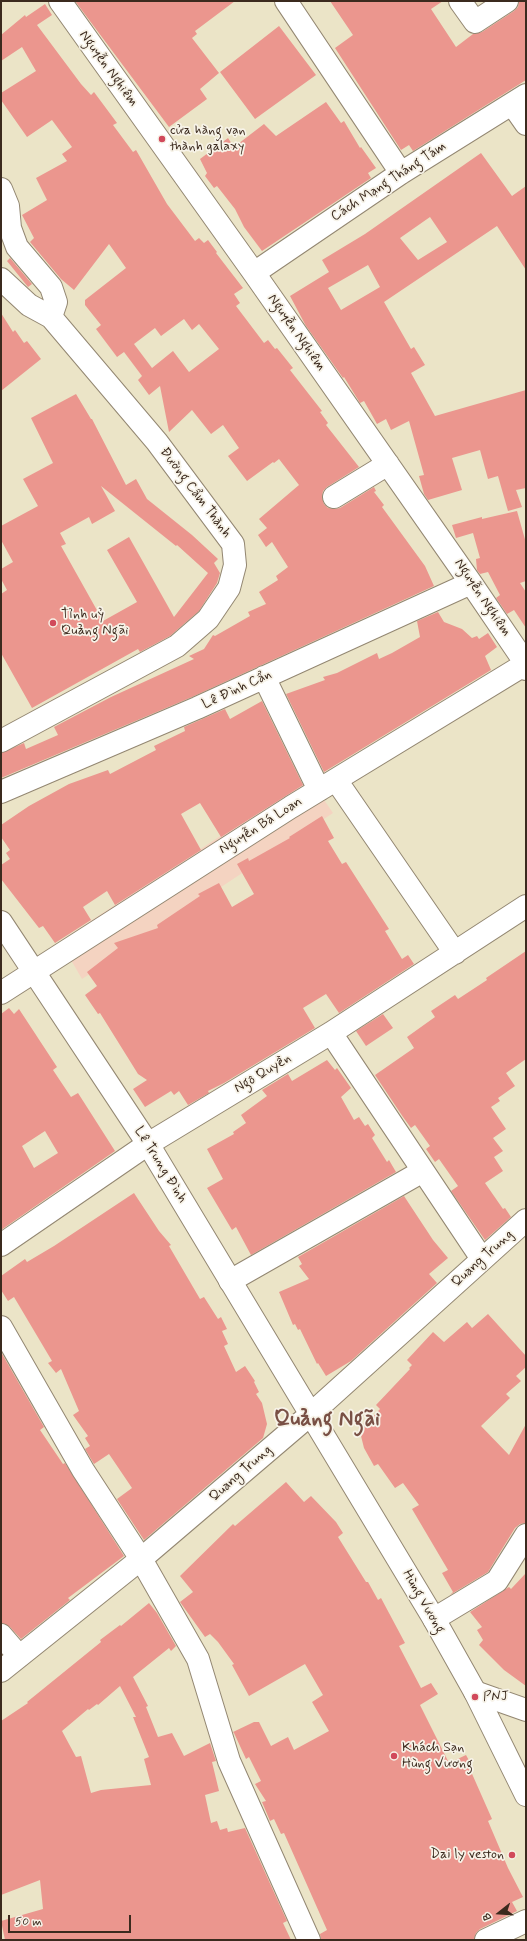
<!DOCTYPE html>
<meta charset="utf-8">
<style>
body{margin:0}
#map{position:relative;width:527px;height:1941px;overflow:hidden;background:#ebe4c7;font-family:Mynerve,sans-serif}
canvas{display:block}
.frame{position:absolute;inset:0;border:2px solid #3b2a1e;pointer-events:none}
.north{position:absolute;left:479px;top:1893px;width:40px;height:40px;-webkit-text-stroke:3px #f7f3e8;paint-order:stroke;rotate:253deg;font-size:11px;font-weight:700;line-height:16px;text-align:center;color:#3b2a1e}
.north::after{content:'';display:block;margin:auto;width:14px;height:18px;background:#3b2a1e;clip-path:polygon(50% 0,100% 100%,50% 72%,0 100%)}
.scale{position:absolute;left:8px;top:1915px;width:123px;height:18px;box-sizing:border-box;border:2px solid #3b2a1e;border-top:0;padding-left:5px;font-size:12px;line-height:14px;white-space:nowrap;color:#3b2a1e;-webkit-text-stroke:3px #f7f3e8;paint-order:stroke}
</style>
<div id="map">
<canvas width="527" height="1941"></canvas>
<div class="frame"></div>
<div class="north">B</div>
<div class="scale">50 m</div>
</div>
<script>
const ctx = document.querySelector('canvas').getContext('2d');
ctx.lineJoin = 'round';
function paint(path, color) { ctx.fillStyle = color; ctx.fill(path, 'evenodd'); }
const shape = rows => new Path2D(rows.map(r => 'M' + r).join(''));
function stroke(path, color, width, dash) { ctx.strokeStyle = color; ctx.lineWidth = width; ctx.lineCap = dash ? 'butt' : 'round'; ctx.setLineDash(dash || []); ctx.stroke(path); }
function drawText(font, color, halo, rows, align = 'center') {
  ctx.font = font + ' Mynerve,sans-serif'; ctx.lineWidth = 3.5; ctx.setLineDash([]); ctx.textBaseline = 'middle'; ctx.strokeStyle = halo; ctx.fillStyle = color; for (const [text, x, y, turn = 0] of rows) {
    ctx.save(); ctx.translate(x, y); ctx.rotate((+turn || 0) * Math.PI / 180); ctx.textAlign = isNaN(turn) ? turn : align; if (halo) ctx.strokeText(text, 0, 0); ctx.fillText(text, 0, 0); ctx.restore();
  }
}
paint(shape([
 [309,778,333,813,82,979,60,941]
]), '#f4d3c1');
paint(shape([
 [75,1,235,1,195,31,197,34,192,38,219,73,200,89,207,99,169,127],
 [330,1,443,1,431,9,456,47,473,34,482,32,514,11,518,7,519,1,526,1,526,80,413,151,409,145,401,150,335,48,353,35],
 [45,4,52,15,37,25,81,84,91,95,94,92,117,123,113,125,133,152,136,150,167,204,195,241,199,238,204,243,208,240,217,252,216,253,243,288,234,294,240,303,236,306,264,343,268,340,275,349,277,348,293,368,290,370,322,411,320,412,328,423,326,425,359,467,327,487,323,491,322,497,324,504,328,508,335,509,340,508,374,487,376,491,374,492,384,505,382,507,425,566,434,586,192,697,1,778,1,753,24,743,26,749,58,735,54,727,111,697,194,659,189,656,204,649,213,635,215,636,250,616,248,612,266,604,259,592,278,580,276,576,288,567,272,542,266,547,258,535,267,528,259,519,299,485,279,459,274,463,273,462,247,481,228,456,239,448,223,425,211,434,192,410,169,432,160,386,149,395,138,380,142,376,124,352,117,357,96,329,101,325,85,305,85,300,126,268,109,244,74,290,61,279,30,242,34,238,22,215,47,200,36,178,67,161,62,154,72,147,52,120,27,137,1,100,1,93,36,71,22,47,1,61,1,35,25,15,26,17],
 [184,319,192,330,199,324,219,349,189,372,173,351,152,368,134,344,155,328,161,336],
 [279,26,316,75,255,119,220,72],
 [326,102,341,123,344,121,360,148,361,147,376,168,368,173,371,178,262,251,244,227,235,209,217,186,214,188,205,176,207,173,200,159,228,138,234,147,264,124,276,136],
 [481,153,512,196,526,186,526,270,497,226,384,302,411,349,414,347,425,365,411,373,435,416,526,390,526,488,516,490,522,507,508,511,498,476,488,479,480,450,452,458,462,490,428,500,424,494,419,476,424,475,409,421,391,430,386,419,377,424,364,401,360,403,344,377,343,378,306,326,290,296,329,272,322,260,365,234],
 [430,217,447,242,418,260,400,238],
 [368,265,380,287,341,310,328,288],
 [10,258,32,284,28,287,7,261],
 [1,313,13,332,15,330,24,343,27,341,41,359,1,391],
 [76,394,91,419,92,419,126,485,136,479,147,499,192,535,218,559,214,563,220,573,217,583,199,611,170,636,140,652,138,649,32,708,1,653,1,594,7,590,1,579,1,569,13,562,1,540,1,526,38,506,23,479,53,463,31,418],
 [101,486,176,546,177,545,208,573,174,617,129,537,107,550,137,602,103,621,61,546,66,544,60,533,89,517,92,524,115,511],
 [517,511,526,543,526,581,520,583,526,592,526,628,514,610,507,614,496,598,500,595,488,572,480,574,477,570,476,559,480,558,473,533,456,538,452,525,482,517,482,519],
 [438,612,444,622,462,629,472,638,477,636,479,639,488,633,497,647,485,656,491,670,324,772,286,694,325,680,323,677,337,673,377,653,379,659,392,653,420,637,417,621],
 [262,701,303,785,221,837,200,803,181,814,201,850,115,905,107,891,83,907,91,920,55,943,43,926,39,928,1,879,1,865,10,859,6,853,10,850,1,837,1,825,29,806,69,784,108,770,110,774,156,750,154,746,185,731,184,727,225,709,230,719],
 [322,816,334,838,328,841,342,864,346,862,389,929,385,931,402,959,408,955,414,964,339,1013,326,994,303,1008,315,1028,224,1083,208,1091,209,1093,188,1105,179,1091,174,1095,171,1091,145,1107,133,1089,147,1080,138,1074,100,1013,98,1014,85,995,97,986,87,972,118,948,114,943,158,928,157,925,200,896,198,894,219,883,232,907,254,894,237,864,248,858,249,861,290,838,289,837],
 [526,951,526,1059,506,1073,515,1086,498,1098,500,1101,491,1107,506,1129,493,1138,503,1151,494,1157,503,1171,485,1183,503,1209,505,1208,511,1217,485,1240,451,1191,458,1186,439,1159,435,1162,426,1149,430,1146,415,1125,411,1128,403,1117,375,1075,414,1048,407,1037,435,1017,431,1011,455,995,458,999,487,980,486,978],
 [9,1008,14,1014,19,1009,57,1067,53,1070,71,1097,78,1093,115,1151,1,1230,1,1014],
 [45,1131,58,1153,34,1168,22,1146],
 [383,1014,393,1028,366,1046,356,1031],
 [327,1060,335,1070,337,1068,351,1088,341,1097,354,1120,359,1117,365,1126,368,1124,375,1135,372,1138,387,1162,389,1160,396,1172,251,1255,236,1227,232,1230,207,1188,223,1179,207,1149,234,1134,233,1132,246,1123,241,1115,267,1096,262,1090,288,1074,292,1081],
 [134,1193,159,1231,171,1245,169,1246,200,1299,204,1297,218,1319,221,1317,227,1329,222,1331,228,1344,224,1346,236,1372,245,1366,255,1381,254,1382,259,1392,256,1394,262,1403,267,1424,263,1438,144,1540,117,1499,132,1488,109,1454,94,1464,85,1449,90,1446,85,1438,88,1436,73,1415,79,1411,61,1369,56,1373,48,1363,52,1361,14,1297,8,1301,1,1290,1,1276,25,1259,27,1262,54,1246],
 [404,1196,433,1240,448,1258,429,1274,437,1283,351,1361,326,1376,318,1363,317,1364,300,1329,298,1330,295,1324,293,1325,279,1292,309,1279,299,1266,302,1264,298,1257],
 [488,1314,526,1356,526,1367,516,1376,521,1381,506,1394,510,1398,481,1426,509,1455,526,1424,526,1523,520,1524,515,1528,488,1572,450,1595,453,1592,442,1573,448,1570,412,1509,419,1505,403,1483,395,1488,378,1464,374,1466,364,1448,358,1424,367,1423,380,1409,376,1405,410,1369,409,1368,412,1365,407,1360,433,1332,444,1342,467,1322,472,1328],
 [1,1352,44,1427,40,1430,63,1464,65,1463,124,1556,68,1598,70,1600,21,1639,10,1627,1,1623],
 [286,1482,304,1502,311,1496,336,1522,343,1533,338,1537,366,1582,368,1582,378,1600,381,1598,405,1643,399,1646,421,1688,431,1683,438,1694,420,1705,449,1763,466,1755,472,1766,469,1767,492,1819,488,1821,508,1868,523,1897,512,1902,517,1911,480,1929,476,1933,474,1940,321,1940,320,1934,327,1930,284,1833,281,1834,274,1819,270,1821,262,1802,266,1801,255,1784,261,1781,249,1757,246,1759,234,1733,233,1732,254,1722,259,1722,271,1746,288,1737,294,1750,329,1731,312,1702,323,1695,305,1664,249,1696,232,1665,234,1664,218,1642,210,1634,205,1637,180,1602,193,1592,180,1576,233,1524,235,1526],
 [526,1573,526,1686,504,1670,479,1645,483,1640,477,1630,482,1627,470,1612,509,1587,511,1589],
 [149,1603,157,1613,176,1646,171,1651,169,1648,133,1677,148,1706,146,1707,158,1737,172,1733,184,1756,210,1743,216,1761,212,1762,219,1791,205,1795,211,1823,217,1821,220,1830,227,1828,228,1832,245,1828,287,1921,283,1923,291,1940,5,1940,1,1921,43,1909,40,1880,1,1895,1,1721,28,1703,27,1702,101,1642,100,1640,120,1625,121,1626],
 [120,1686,136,1717,133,1717,149,1757,144,1759,151,1785,101,1790,91,1793,81,1756,76,1757,62,1731,88,1709,89,1710,97,1704,98,1705]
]), '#eb968e');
const minor = shape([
 [60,1,254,273,471,583,520,655,526,669],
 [286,1,401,173],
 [460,1,475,22,507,1],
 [512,104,526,124],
 [1,189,8,206,10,228,17,247,51,287,56,302,51,317],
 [254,273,401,173,526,95],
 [1,279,29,305,51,317,157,442,233,544,235,565,229,588,208,619,177,646,1,741],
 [334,497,388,464],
 [264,677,319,790],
 [336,780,455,953],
 [1,792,197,708,471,583],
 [1,993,291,807,524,665],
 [331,1033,482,1259],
 [1,1245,148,1144,331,1033,526,906],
 [230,1281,423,1171],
 [1,1327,83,1470,141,1559,198,1659,229,1761,309,1940],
 [434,1619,497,1581,526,1535],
 [1,1635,19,1656],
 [475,1692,526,1710],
 [486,1940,526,1921]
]);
const major = shape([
 [1,922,148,1144,434,1619,475,1692,526,1795],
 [1,1671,141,1559,311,1414,526,1220]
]);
stroke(minor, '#938772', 24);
stroke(major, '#938772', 24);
stroke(minor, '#fff', 22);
stroke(major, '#fff', 22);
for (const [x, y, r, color] of [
 [162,139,4,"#d1495b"],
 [53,623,4,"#d1495b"],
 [475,1697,4,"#d1495b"],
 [394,1756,4,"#d1495b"],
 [512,1855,4,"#d1495b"]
]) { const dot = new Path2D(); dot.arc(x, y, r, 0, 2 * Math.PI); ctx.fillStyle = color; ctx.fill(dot); stroke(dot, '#f7f3e8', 1.5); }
drawText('14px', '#3b2a1e', '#f7f3e8', [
 ["Nguyễn Nghiêm",108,69,54],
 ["Cách Mạng Tháng Tám",389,182,-33],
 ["Nguyễn Nghiêm",296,333,55],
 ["Đường Cẩm Thành",195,493,53],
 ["Nguyễn Nghiêm",482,598,56],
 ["Lê Đình Cẩn",237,690,-25],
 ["Nguyễn Bá Loan",261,826,-32],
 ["Ngô Quyền",263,1074,-31],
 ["Lê Trung Đình",160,1165,58],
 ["Quang Trung",483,1259,-42],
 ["Quang Trung",241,1474,-41],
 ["Hùng Vương",423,1602,60]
]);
drawText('14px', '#3b2a1e', '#f7f3e8', [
 ["cửa hàng vạn",170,131],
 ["thành galaxy",170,147],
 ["Tỉnh uỷ",61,615],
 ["Quảng Ngãi",61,631],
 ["PNJ",483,1697],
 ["Khách Sạn",402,1748],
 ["Hùng Vương",402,1764],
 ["Dai ly veston",504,1855,"right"]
], 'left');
drawText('bold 22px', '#795045', '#f7f3e8', [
 ["Quảng Ngãi",327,1420]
]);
</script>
